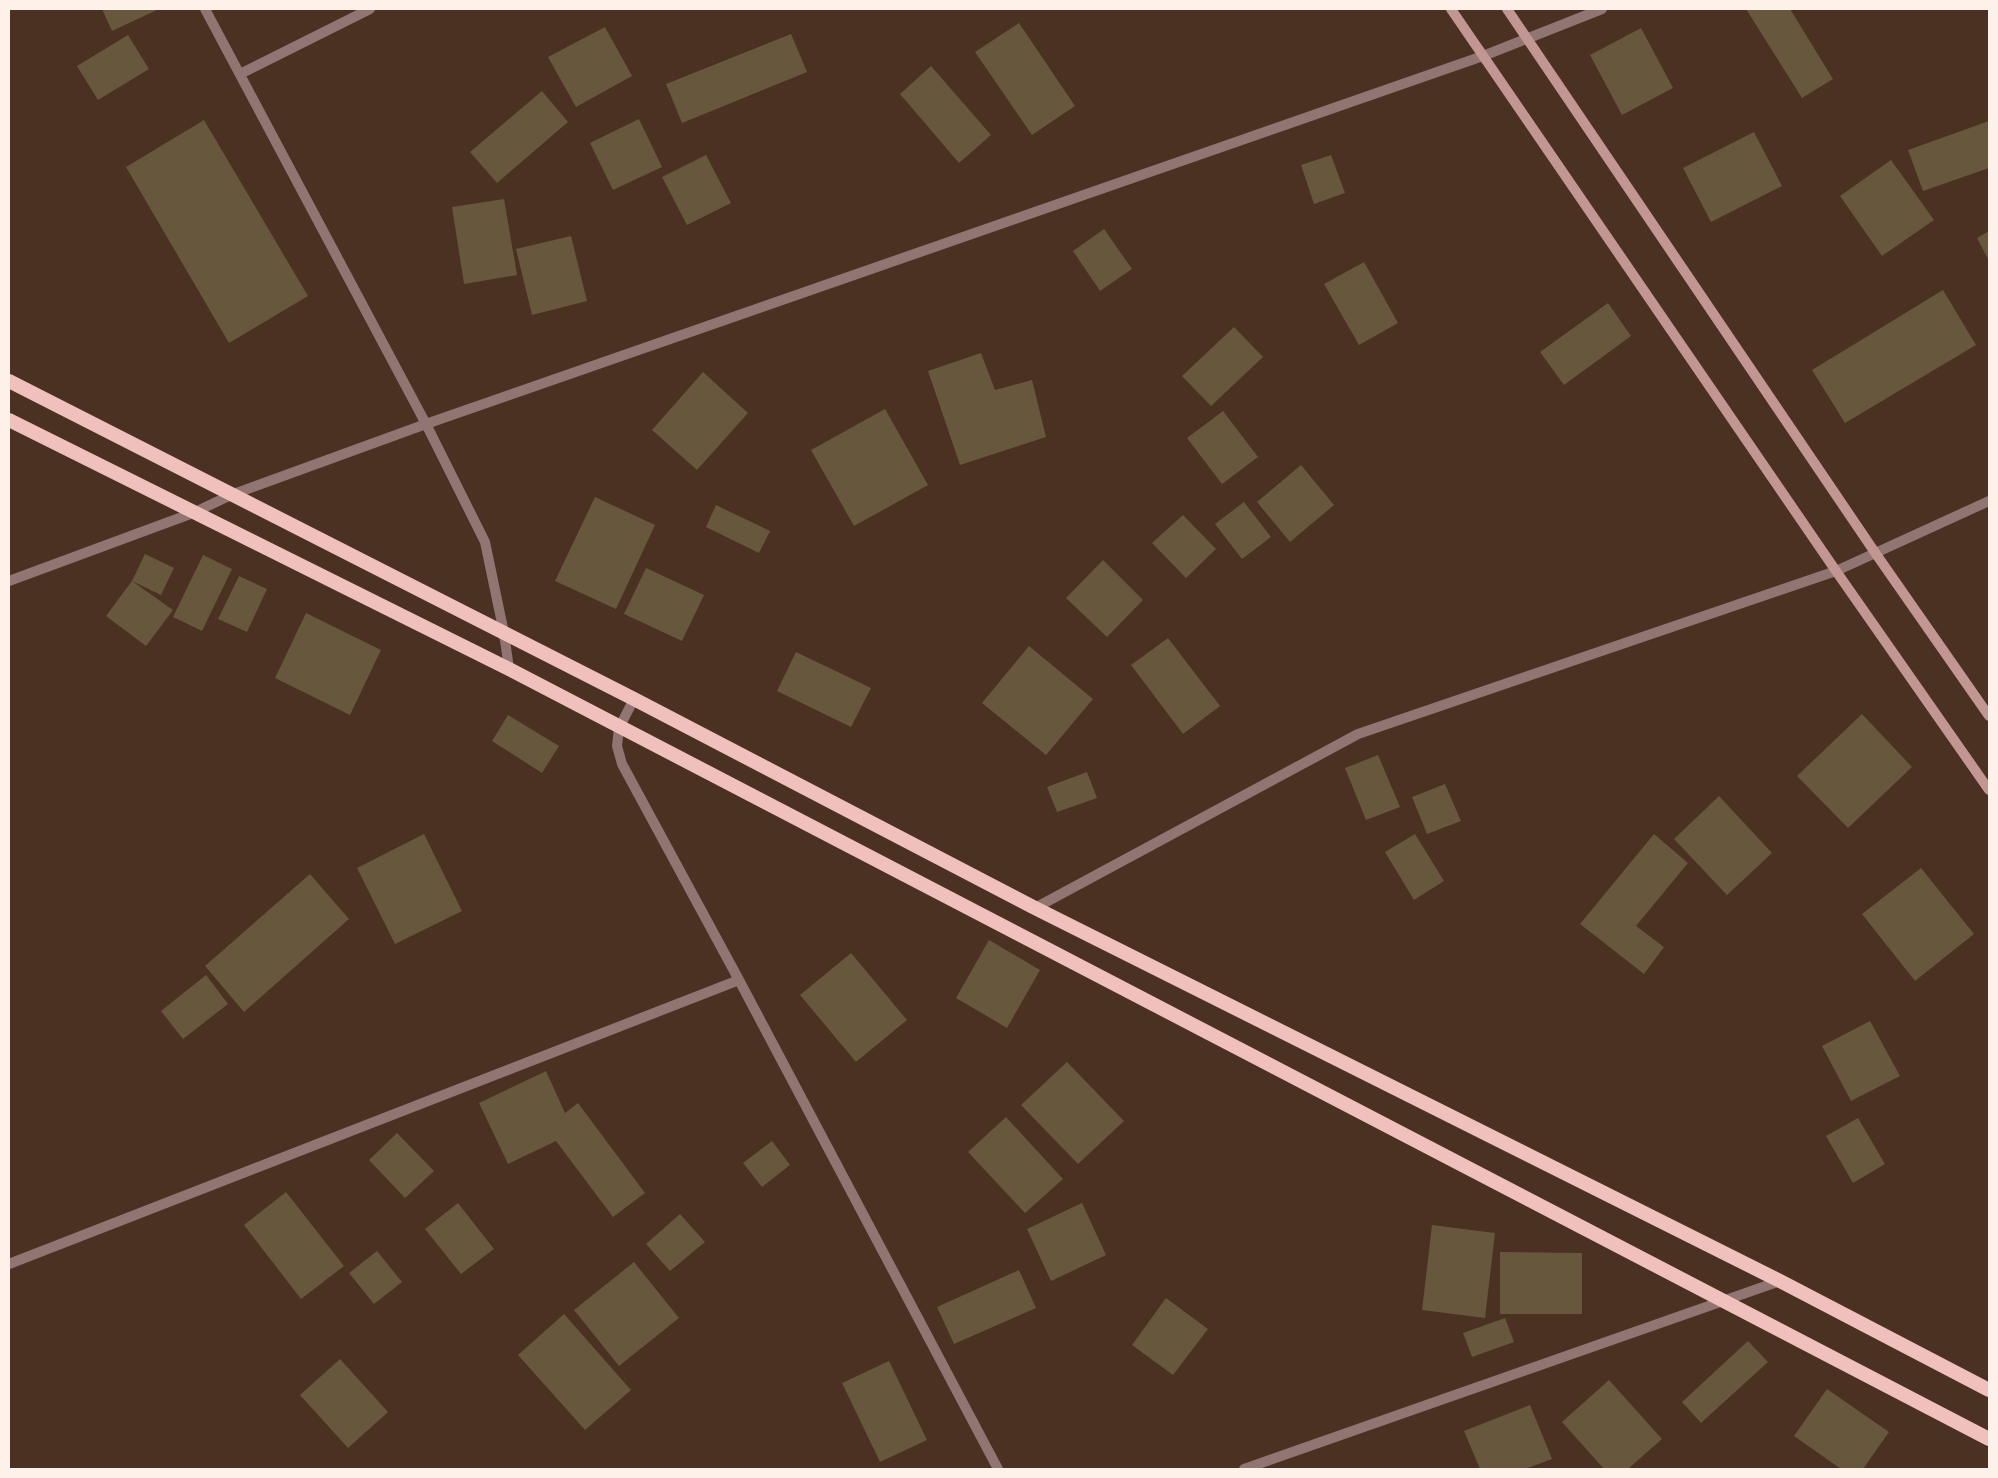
<!DOCTYPE html>
<style>
body{margin:0}
#map{position:relative;width:1998px;height:1478px;overflow:hidden;background:#4a3122;font-family:Overpass,sans-serif}
canvas{display:block}
.frame{position:absolute;inset:0;border:10px solid #fef1e9;pointer-events:none}
</style>
<div id="map">
<canvas width="1998" height="1478"></canvas>
<div class="frame"></div>
</div>
<script>
const ctx = document.querySelector('canvas').getContext('2d');
ctx.lineJoin = 'round';
function paint(path, color) { ctx.fillStyle = color; ctx.fill(path, 'evenodd'); }
const shape = rows => new Path2D(rows.map(r => 'M' + r).join(''));
function stroke(path, color, width, dash) { ctx.strokeStyle = color; ctx.lineWidth = width; ctx.lineCap = dash ? 'butt' : 'round'; ctx.setLineDash(dash || []); ctx.stroke(path); }
paint(shape([
 [102,9,159,9,112,31],
 [1746,9,1790,9,1833,79,1802,98],
 [1019,23,1075,106,1032,135,975,52],
 [605,27,632,76,576,107,548,57],
 [1641,28,1673,88,1622,115,1590,55],
 [791,34,807,72,682,123,666,84],
 [128,35,149,69,98,100,77,66],
 [931,66,991,135,959,163,900,94],
 [542,91,568,122,497,183,470,152],
 [639,119,662,167,613,190,590,143],
 [204,120,308,296,229,343,126,167],
 [1989,121,1989,168,1923,191,1908,150],
 [1754,132,1782,186,1711,222,1683,168],
 [706,155,731,203,687,225,662,177],
 [1331,155,1345,193,1314,204,1301,165],
 [1891,160,1934,220,1882,256,1840,196],
 [504,199,517,275,464,284,452,207],
 [1104,229,1132,269,1100,291,1073,251],
 [1989,231,1989,261,1977,238],
 [571,236,587,301,532,315,516,249],
 [1364,262,1398,323,1359,345,1324,284],
 [1943,290,1976,345,1845,423,1812,370],
 [1608,303,1631,336,1564,385,1540,352],
 [1234,327,1263,357,1211,406,1182,376],
 [981,353,995,390,1032,380,1046,437,960,465,928,371],
 [703,372,748,413,697,470,652,430],
 [885,409,928,485,854,526,811,450],
 [1223,411,1258,457,1222,484,1187,438],
 [1301,465,1334,505,1290,542,1257,502],
 [595,497,655,525,616,609,555,581],
 [1244,502,1271,537,1242,559,1215,524],
 [716,505,770,531,759,553,706,527],
 [1183,515,1216,549,1186,578,1152,543],
 [145,554,174,568,161,595,132,581],
 [203,555,232,569,202,631,173,617],
 [1103,560,1143,600,1107,637,1066,598],
 [646,568,704,595,682,641,624,614],
 [239,576,267,589,247,632,218,619],
 [132,581,173,610,146,646,106,616],
 [306,613,381,650,350,715,275,678],
 [1168,638,1220,706,1183,734,1131,665],
 [1029,646,1093,699,1046,755,982,703],
 [796,652,871,688,851,727,777,691],
 [1862,714,1912,767,1848,828,1797,776],
 [508,715,559,746,542,773,492,741],
 [1378,755,1400,807,1366,820,1345,768],
 [1087,772,1097,798,1057,812,1047,787],
 [1445,784,1461,821,1427,834,1412,797],
 [1719,796,1772,853,1727,895,1674,839],
 [424,834,462,911,395,944,357,868],
 [1415,834,1444,881,1414,900,1385,852],
 [1654,834,1688,863,1636,926,1664,947,1644,974,1580,924],
 [1921,868,1974,934,1915,981,1862,914],
 [310,874,349,919,244,1012,205,966],
 [989,940,1040,970,1007,1028,956,998],
 [851,953,907,1020,856,1062,800,995],
 [206,975,228,1004,183,1039,161,1011],
 [1870,1021,1900,1076,1851,1101,1822,1046],
 [1067,1062,1124,1121,1078,1164,1021,1105],
 [546,1071,565,1113,578,1103,645,1193,613,1217,556,1141,508,1164,479,1103],
 [1006,1117,1063,1179,1025,1213,968,1152],
 [1858,1118,1885,1164,1853,1183,1826,1136],
 [397,1133,434,1171,405,1198,369,1160],
 [772,1141,790,1165,762,1187,743,1163],
 [286,1192,344,1266,301,1299,244,1225],
 [458,1203,494,1249,461,1274,425,1229],
 [1082,1203,1106,1255,1051,1281,1027,1229],
 [680,1214,705,1242,670,1271,646,1244],
 [1432,1225,1495,1233,1485,1318,1422,1310],
 [377,1251,402,1282,374,1304,349,1273],
 [1500,1252,1582,1253,1582,1314,1500,1314],
 [634,1262,679,1318,619,1366,574,1310],
 [1019,1270,1036,1308,954,1344,937,1307],
 [1166,1298,1208,1329,1173,1375,1132,1345],
 [564,1314,631,1390,585,1430,518,1355],
 [1505,1318,1514,1342,1472,1357,1463,1333],
 [1748,1341,1768,1362,1701,1423,1682,1402],
 [340,1359,388,1412,348,1448,300,1395],
 [889,1361,927,1440,880,1462,842,1383],
 [1609,1380,1662,1439,1628,1469,1604,1469,1562,1422],
 [1827,1389,1889,1432,1863,1469,1841,1469,1794,1436],
 [1530,1405,1552,1459,1525,1469,1480,1469,1464,1431]
]), '#67573d');
stroke(shape([
 [205,9,426,424,485,542,504,633,509,669],
 [240,74,370,9],
 [9,581,193,513,231,495,426,424,1483,56,1602,9],
 [634,699,619,728,617,746,622,764,739,980,998,1469],
 [1035,908,1358,734,1836,571,1989,501],
 [9,1264,739,980],
 [1244,1469,1780,1281]
]), '#907573', 10);
stroke(shape([
 [1451,9,1836,571,1989,790],
 [1507,9,1876,554,1989,716]
]), '#c29793', 10);
stroke(shape([
 [9,381,634,699,1035,908,1780,1281,1989,1390],
 [9,420,509,669,1989,1439]
]), '#f0c0bc', 14);
</script>
